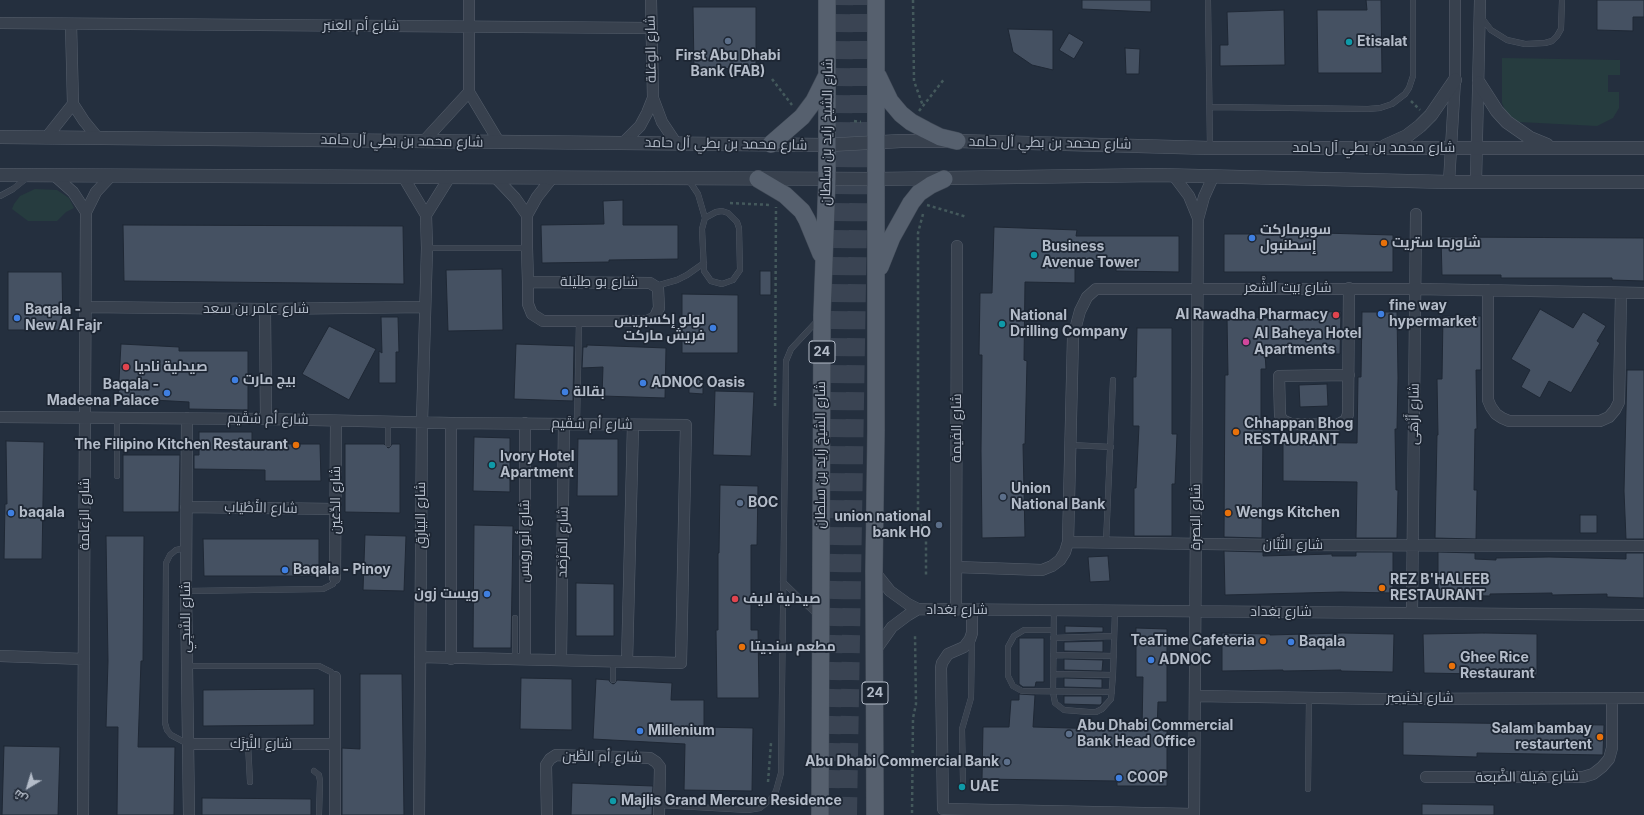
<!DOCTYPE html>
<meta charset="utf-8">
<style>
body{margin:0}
#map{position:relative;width:1644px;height:815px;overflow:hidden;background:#242f3e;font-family:Inter,Cairo,sans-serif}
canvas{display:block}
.north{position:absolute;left:8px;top:767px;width:40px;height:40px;-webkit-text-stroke:3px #1d2633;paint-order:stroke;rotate:218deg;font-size:11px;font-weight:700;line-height:16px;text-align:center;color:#b4bcc9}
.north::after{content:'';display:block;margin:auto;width:14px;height:18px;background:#b4bcc9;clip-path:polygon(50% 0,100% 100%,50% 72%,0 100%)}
</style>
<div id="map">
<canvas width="1644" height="815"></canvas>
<div class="north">ش</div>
</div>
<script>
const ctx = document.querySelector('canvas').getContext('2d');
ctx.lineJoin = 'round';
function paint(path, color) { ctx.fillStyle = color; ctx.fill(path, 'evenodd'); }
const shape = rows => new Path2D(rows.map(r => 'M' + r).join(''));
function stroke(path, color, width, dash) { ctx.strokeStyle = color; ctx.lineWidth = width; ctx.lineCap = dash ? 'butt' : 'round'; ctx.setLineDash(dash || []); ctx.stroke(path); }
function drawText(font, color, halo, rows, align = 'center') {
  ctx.font = font + ' Inter,Cairo,sans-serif'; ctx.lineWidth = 3.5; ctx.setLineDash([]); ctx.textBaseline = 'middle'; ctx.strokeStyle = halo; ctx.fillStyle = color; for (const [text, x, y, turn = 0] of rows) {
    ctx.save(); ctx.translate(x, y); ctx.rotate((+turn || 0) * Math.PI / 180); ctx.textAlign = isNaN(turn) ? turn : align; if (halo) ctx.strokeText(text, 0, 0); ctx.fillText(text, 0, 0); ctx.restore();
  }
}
paint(shape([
 [1502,58,1620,60,1620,75,1608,75,1608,92,1619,92,1619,108,1613,118,1597,126,1519,122,1510,116,1505,110,1502,103],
 [35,189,57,190,69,198,74,208,66,212,57,221,28,221,12,209,14,204,20,196]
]), '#263c3f');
const building = shape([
 [1082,0,1151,0,1151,12,1082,9,1082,0],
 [1366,0,1381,0,1382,73,1318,73,1317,10,1367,10,1366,0],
 [1597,0,1644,0,1644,17,1633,17,1633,31,1597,30,1597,0],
 [693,7,756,7,756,69,694,68,693,7],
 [1284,10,1285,65,1220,66,1220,45,1228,45,1227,12,1284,10],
 [1008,29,1053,30,1053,70,1032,65,1013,52,1008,29],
 [1069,33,1084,42,1074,59,1059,50,1069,33],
 [1125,48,1140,49,1139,74,1126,74,1125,48],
 [623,200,623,225,678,225,678,259,609,260,609,262,542,263,541,225,604,224,603,201,623,200],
 [123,225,403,226,404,284,124,281,123,225],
 [994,227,1077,230,1076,236,1179,236,1179,272,1116,271,1116,260,1075,261,1075,283,1025,282,1024,360,1027,361,1025,444,1023,444,1025,537,982,538,981,451,982,355,979,355,980,293,992,293,994,227],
 [1286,232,1393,235,1393,272,1224,272,1224,234,1286,234,1286,232],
 [1441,237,1644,238,1644,281,1612,280,1612,278,1501,278,1501,275,1442,275,1441,237],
 [502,269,503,330,448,331,446,270,502,269],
 [760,271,771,271,771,295,760,295,760,271],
 [8,272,62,272,63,330,8,330,8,272],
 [682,294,738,295,738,353,682,353,682,294],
 [1540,309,1573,328,1583,312,1606,326,1597,341,1600,343,1571,393,1549,381,1540,398,1521,387,1530,370,1511,359,1540,309],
 [1282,311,1341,312,1340,354,1265,353,1266,369,1261,369,1261,429,1263,429,1262,538,1224,537,1225,375,1228,375,1227,317,1282,318,1282,311],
 [1362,312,1397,312,1398,378,1397,429,1395,429,1396,490,1398,490,1397,538,1356,538,1357,482,1283,481,1283,442,1357,443,1358,377,1361,377,1362,312],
 [1443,316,1481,316,1481,370,1476,370,1477,429,1475,429,1474,490,1477,490,1476,539,1435,538,1437,435,1438,435,1437,379,1442,379,1443,316],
 [381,317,398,317,399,352,396,352,396,383,379,383,379,351,382,353,381,317],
 [329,326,376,349,349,400,302,374,329,326],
 [1137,328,1172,328,1172,434,1177,434,1175,484,1172,484,1172,536,1134,536,1134,488,1136,488,1139,426,1133,426,1133,377,1136,377,1137,328],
 [121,344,179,347,179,351,248,351,248,410,189,409,189,402,118,398,121,344],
 [516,344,574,346,573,401,514,399,516,344],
 [587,345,666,348,665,398,602,396,603,367,582,368,583,347,587,347,587,345],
 [1627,370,1644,370,1644,539,1626,539,1624,491,1627,370],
 [689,376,703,377,703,394,689,393,689,376],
 [1327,384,1328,406,1300,407,1299,385,1327,384],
 [715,391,754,392,751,456,713,455,715,391],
 [199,432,252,432,252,444,320,444,321,481,265,481,265,470,194,469,194,455,199,455,199,432],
 [474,437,510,438,510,492,473,491,474,437],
 [578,439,618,439,618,496,577,496,578,439],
 [6,441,44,442,42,559,4,559,5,504,7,504,6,441],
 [345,444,384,444,388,448,390,447,392,444,400,444,400,513,345,512,345,444],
 [123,455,180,455,179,512,123,512,123,455],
 [720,485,758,486,757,545,751,545,751,630,758,630,759,698,717,698,716,630,718,630,718,553,719,553,720,485],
 [1580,515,1597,515,1597,533,1580,533,1580,515],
 [474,525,513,526,511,648,473,648,474,525],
 [365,535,406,536,404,591,363,590,365,535],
 [106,536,144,536,143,661,141,661,138,747,175,747,174,815,117,815,118,727,106,727,108,661,106,536],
 [203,539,319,539,319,576,204,576,203,539],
 [1224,551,1263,552,1263,556,1332,554,1332,556,1356,556,1356,552,1393,552,1393,593,1341,592,1225,595,1224,551],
 [1438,552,1475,553,1475,559,1496,560,1496,558,1549,557,1626,559,1626,553,1644,553,1644,598,1607,597,1607,594,1552,595,1552,593,1490,594,1490,596,1438,595,1438,552],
 [1108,556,1110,581,1090,582,1088,557,1108,556],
 [576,583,614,584,614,636,576,636,576,583],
 [1065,626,1103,627,1103,632,1065,633,1065,626],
 [1136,628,1167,629,1167,702,1158,702,1157,730,1167,730,1167,786,1117,786,1117,781,982,779,983,727,1009,727,1011,700,1019,700,1019,694,1035,695,1033,727,1142,730,1143,677,1136,677,1136,628],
 [1222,633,1270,634,1270,635,1342,633,1394,634,1393,672,1341,671,1341,670,1283,671,1283,670,1222,671,1222,633],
 [1484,633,1537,634,1537,675,1424,673,1423,634,1484,633],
 [1019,638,1044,638,1044,682,1036,682,1035,687,1023,687,1019,684,1019,638],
 [1103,641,1103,652,1064,651,1064,642,1103,641],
 [1064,659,1103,660,1102,671,1064,670,1064,659],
 [360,674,402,674,404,815,342,815,342,748,360,749,360,674],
 [521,678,572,679,572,730,520,729,521,678],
 [1064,678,1102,679,1102,688,1064,687,1064,678],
 [596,679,609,680,610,682,613,684,615,683,617,680,672,683,671,700,704,700,704,727,753,728,752,791,684,790,685,744,593,739,596,679],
 [314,689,314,725,203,726,203,690,314,689],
 [1064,696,1102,696,1102,703,1100,705,1064,704,1064,696],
 [1403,722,1604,725,1603,753,1603,755,1477,753,1477,757,1403,755,1403,722],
 [4,746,60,747,58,815,2,815,4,746],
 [572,783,653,786,652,815,571,815,572,783],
 [202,798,311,799,311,815,202,815,202,798],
 [1422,804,1494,805,1494,815,1422,815,1422,804]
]);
paint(building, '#455162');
stroke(building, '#1f2835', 1);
stroke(shape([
 [830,815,843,167,844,0],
 [848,815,859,167,859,0]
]), '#3a4453', 18, [18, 9]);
const service = shape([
 [1208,0,1210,148],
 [1481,17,1491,30,1507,40,1525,44,1545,43,1552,41,1557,36,1561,29,1562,0],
 [1210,107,1368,109,1380,108,1392,104,1405,94,1409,88,1413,76,1413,0],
 [688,179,698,194,705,218],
 [0,196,13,189,28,177],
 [722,211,728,213,737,222,739,228,740,270,733,280,722,284,711,281,704,271,702,229,705,218,716,212,722,211],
 [427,248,527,248],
 [656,286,677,280,687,275,704,263],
 [577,424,579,321],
 [388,444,388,421],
 [1071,445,1111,447],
 [117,476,117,418],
 [1106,543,1113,380],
 [186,548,176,550,170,555,166,563,165,723,167,730,171,735,188,744],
 [783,582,817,615],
 [186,591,323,589,333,584,335,578],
 [1054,610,1053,692,1055,703,1064,710,1089,712,1096,712,1102,709,1111,699,1113,675,1115,611],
 [1053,630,1024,630,1014,636,1008,647,1008,676,1013,686,1022,691,1112,692],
 [1053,638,1114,636],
 [1053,655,1114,656],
 [515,659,515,618],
 [187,666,319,666,331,672,335,677],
 [1053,674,1113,675],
 [613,680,613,661],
 [248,744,250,782],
 [314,771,319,775,320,781,319,815],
 [963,782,962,729,971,698,972,639],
 [1308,789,1309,698],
 [659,805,748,810,760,808,771,799,776,791,781,773,786,361,791,349,818,320]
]);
const minor = shape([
 [469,0,469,92,499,142],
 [651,0,653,98,662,122,676,143],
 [0,23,650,28],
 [71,24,73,104,84,121,98,138],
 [46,138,73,104],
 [424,141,469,92],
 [624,142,640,126,647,113,653,98],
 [1174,176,1189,196,1198,218],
 [56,177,73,192,86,212],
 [404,178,426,215,427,248,422,422,419,815],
 [496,178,515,198,527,215],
 [1449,182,1455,80,1455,0],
 [1476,182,1480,0],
 [426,215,449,178],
 [528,282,650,283,658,288,659,308,655,317,647,321,543,321,532,314,528,304,528,282,527,248,527,215,537,197,552,178],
 [1488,290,1488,400,1491,407,1496,414,1502,418,1509,421,1600,421,1609,417,1615,410,1619,402,1621,293],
 [86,307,265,309,425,307],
 [265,309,266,419],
 [1349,375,1279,376,1280,415,1282,420,1291,424,1337,425,1346,420,1348,414,1349,288],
 [0,417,266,419,451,423,686,425,681,663,420,657],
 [187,418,186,591,189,815],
 [451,423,451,659],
 [186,507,336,509],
 [1068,542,1275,545,1644,546],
 [956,567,1042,570,1052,566,1060,560,1065,552,1068,542,1073,337,1080,311,1087,297,1096,289,1416,289,1644,293],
 [874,571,890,591,908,604,918,609,1644,615],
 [335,578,336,421],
 [956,610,957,246],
 [972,610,972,633,970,639,964,647,948,654,942,663,941,668,943,809,1194,814],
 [1412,613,1416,214],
 [875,651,892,627,908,615,918,609],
 [0,656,84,659],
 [525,659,525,423],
 [561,659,564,424],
 [627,662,633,425],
 [1195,696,1381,699,1644,698],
 [188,744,335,744],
 [1426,777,1583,777,1593,774,1602,767,1609,759,1612,748,1612,698],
 [83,815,86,212,96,192,110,177],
 [335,815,335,677],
 [547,815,546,765,550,759,556,755,650,758,656,762,660,767,659,815],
 [1194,815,1198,219,1204,197,1213,177]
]);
const tertiary = shape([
 [1479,83,1497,111,1507,122,1530,138,1547,145],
 [0,137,827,145,901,141,957,141,1210,148,1644,148],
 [1385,146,1407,136,1420,126,1431,115,1455,80],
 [0,175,876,179,1158,175,1449,182,1644,182]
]);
const primary = shape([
 [878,76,890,101,901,114,911,122,926,130,940,137,957,141],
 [771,144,802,117,814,101,826,77],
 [758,179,785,195,802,211,807,220,821,254],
 [880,267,892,237,911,203,919,193,931,185,944,179],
 [820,815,822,315,827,179,827,0],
 [875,815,874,571,876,430,876,0]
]);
stroke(service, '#565f6c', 6);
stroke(minor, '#565f6c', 12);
stroke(tertiary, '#565f6c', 14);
stroke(primary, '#414a57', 18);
stroke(shape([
 [913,0,914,81,923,106],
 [772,79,792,105],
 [1411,101,1420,110],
 [919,111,945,78],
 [854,121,861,122],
 [730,203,771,205],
 [927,205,967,217],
 [923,214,918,233,918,519,926,536,926,575],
 [775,406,776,207],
 [768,782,771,743],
 [912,813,913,718,916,704,915,635]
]), '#44595c', 2.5, [3, 3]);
stroke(service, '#38414e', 5.5);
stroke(minor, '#38414e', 11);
stroke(tertiary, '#38414e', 13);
stroke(primary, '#56606e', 17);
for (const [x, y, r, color] of [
 [728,41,4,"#5c6f8a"],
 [1349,42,4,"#0f9aa8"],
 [1252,238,4,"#3f7fe0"],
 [1384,243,4,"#e8710a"],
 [1034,255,4,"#0f9aa8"],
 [1381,314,4,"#3f7fe0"],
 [1336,315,4,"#e0444e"],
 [17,318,4,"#3f7fe0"],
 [1002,324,4,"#0f9aa8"],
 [713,328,4,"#3f7fe0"],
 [1246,342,4,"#d1479c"],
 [126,367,4,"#e0444e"],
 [235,380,4,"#3f7fe0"],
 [643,383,4,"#3f7fe0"],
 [565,392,4,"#3f7fe0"],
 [167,393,4,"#3f7fe0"],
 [1236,432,4,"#e8710a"],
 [296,445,4,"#e8710a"],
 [492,465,4,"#0f9aa8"],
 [1003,497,4,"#5c6f8a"],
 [740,503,4,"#5c6f8a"],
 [11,513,4,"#3f7fe0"],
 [1228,513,4,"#e8710a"],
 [939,525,4,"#5c6f8a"],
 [285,570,4,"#3f7fe0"],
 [1382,588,4,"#e8710a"],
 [487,594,4,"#3f7fe0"],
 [735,599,4,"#e0444e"],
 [1263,641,4,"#e8710a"],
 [1291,642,4,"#3f7fe0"],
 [742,647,4,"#e8710a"],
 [1151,660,4,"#3f7fe0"],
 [1452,666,4,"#e8710a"],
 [640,731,4,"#3f7fe0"],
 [1069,734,4,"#5c6f8a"],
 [1600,737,4,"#e8710a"],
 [1007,762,4,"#5c6f8a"],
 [1119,778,4,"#3f7fe0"],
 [962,787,4,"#0f9aa8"],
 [613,801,4,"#0f9aa8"]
]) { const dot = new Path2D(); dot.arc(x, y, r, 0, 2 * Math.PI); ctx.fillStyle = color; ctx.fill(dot); stroke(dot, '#1d2633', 1.5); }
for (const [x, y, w] of [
 [822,352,26],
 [875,693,26]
]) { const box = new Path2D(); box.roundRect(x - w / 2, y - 11, w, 22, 3); ctx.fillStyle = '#1d2633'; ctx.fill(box); stroke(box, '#b4bcc9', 1); }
drawText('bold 13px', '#b4bcc9', null, [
 ["24",822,352],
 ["24",875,693]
]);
drawText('14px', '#b4bcc9', '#1d2633', [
 ["شارع أم العَنبَر",361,26],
 ["شارع الوِعَلة",651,49,-91],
 ["شارع الشيخ زايد بن سلطان",827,132,-89],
 ["شارع محمد بن بطي آل حامد",402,141,1],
 ["شارع محمد بن بطي آل حامد",1050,143,1],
 ["شارع محمد بن بطي آل حامد",726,144,1],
 ["شارع محمد بن بطي آل حامد",1374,148],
 ["شارع بو طِلَيلة",599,282],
 ["شارع بَيت اَلشَّعَر",1288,288],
 ["شارع عامر بن سعد",256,309],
 ["شارع أَزْهَى",1414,414,-89],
 ["شارع أم سُقَيم",268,419,1],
 ["شارع أم سُقَيم",592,424,1],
 ["شارع الفَيمة",957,428,-90],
 ["شارع الشيخ زايد بن سلطان",821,455,-90],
 ["شارع الدِّعَين",336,500,-90],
 ["شارع الأَطْيَاب",261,508,1],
 ["شارع الزعامة",85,514,-90],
 ["شارع البَيارِق",421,515,-90],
 ["شارع البَصرة",1196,517,-90],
 ["شارع أبو روَيس",525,541,-90],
 ["شارع المَرْصَد",563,542,-89],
 ["شارع التَّبَّان",1293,545],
 ["شارع بَغداد",957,610],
 ["شارع بَغداد",1281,612],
 ["شارع السَّجِي",186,617,-90],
 ["شارع لِخنَيصِر",1420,698],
 ["شارع النَّيزَك",261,744],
 ["شارع أم الطِّين",602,757,1],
 ["شارع هَيلة الضَّبعة",1527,777,-1]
]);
drawText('bold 14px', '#b4bcc9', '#1d2633', [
 ["Etisalat",1357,42],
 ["First Abu Dhabi",728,56,"center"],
 ["Bank (FAB)",728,72,"center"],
 ["سوبرماركت",1260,230],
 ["إسطنبول",1260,246],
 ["شاورما ستريت",1392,243],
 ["Business",1042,247],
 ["Avenue Tower",1042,263],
 ["fine way",1389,306],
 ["hypermarket",1389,322],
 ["Baqala -",25,310],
 ["New Al Fajr",25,326],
 ["Al Rawadha Pharmacy",1328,315,"right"],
 ["National",1010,316],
 ["Drilling Company",1010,332],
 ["لولو إكسبريس",705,320,"right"],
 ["فريش ماركت",705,336,"right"],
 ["Al Baheya Hotel",1254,334],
 ["Apartments",1254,350],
 ["صيدلية ناديا",134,367],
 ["بيج مارت",243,380],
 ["ADNOC Oasis",651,383],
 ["Baqala -",159,385,"right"],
 ["Madeena Palace",159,401,"right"],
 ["بقالة",573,392],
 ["Chhappan Bhog",1244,424],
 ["RESTAURANT",1244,440],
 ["The Filipino Kitchen Restaurant",288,445,"right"],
 ["Ivory Hotel",500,457],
 ["Apartment",500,473],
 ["Union",1011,489],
 ["National Bank",1011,505],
 ["BOC",748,503],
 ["baqala",19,513],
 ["Wengs Kitchen",1236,513],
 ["union national",931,517,"right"],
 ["bank HO",931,533,"right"],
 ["Baqala - Pinoy",293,570],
 ["REZ B'HALEEB",1390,580],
 ["RESTAURANT",1390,596],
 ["ويست زون",479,594,"right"],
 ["صيدلية لايف",743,599],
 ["TeaTime Cafeteria",1255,641,"right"],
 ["Baqala",1299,642],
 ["مطعم سنجيتا",750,647],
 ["Ghee Rice",1460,658],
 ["Restaurant",1460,674],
 ["ADNOC",1159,660],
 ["Abu Dhabi Commercial",1077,726],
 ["Bank Head Office",1077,742],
 ["Salam bambay",1592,729,"right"],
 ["restaurtent",1592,745,"right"],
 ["Millenium",648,731],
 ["Abu Dhabi Commercial Bank",999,762,"right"],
 ["COOP",1127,778],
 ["UAE",970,787],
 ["Majlis Grand Mercure Residence",621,801]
], 'left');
</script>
